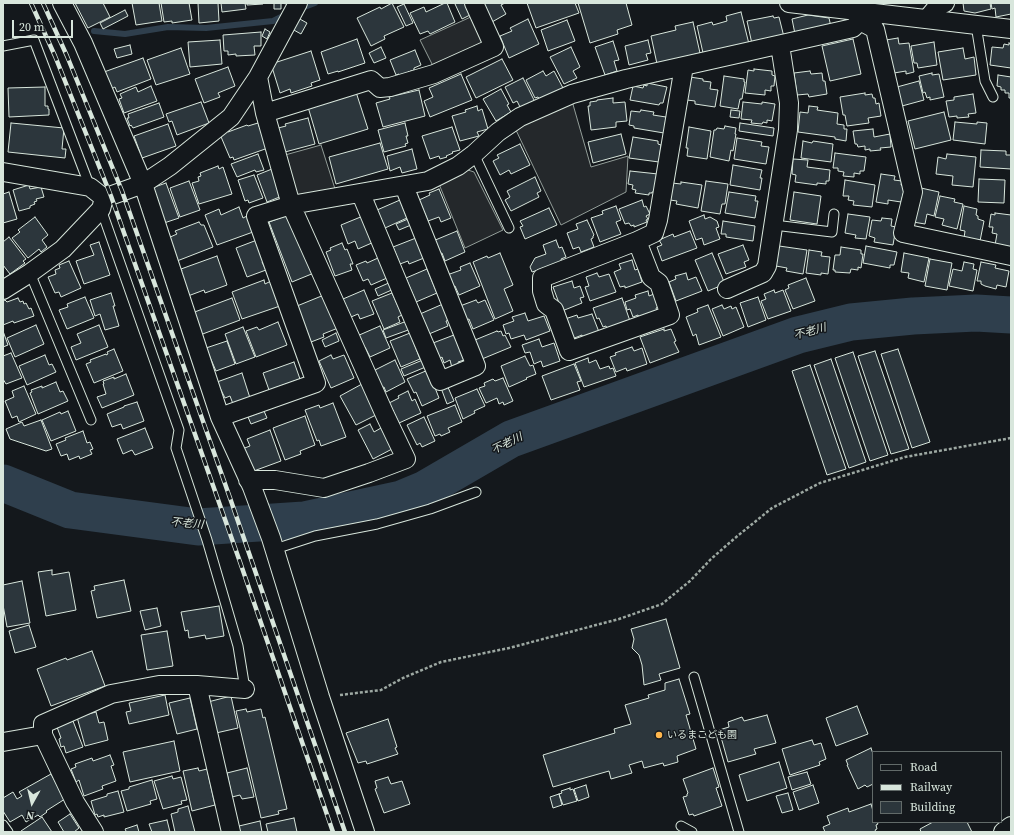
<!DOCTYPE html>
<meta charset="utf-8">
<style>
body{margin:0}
#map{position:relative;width:1014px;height:835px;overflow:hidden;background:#14181c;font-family:"Source Serif 4",serif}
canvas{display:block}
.frame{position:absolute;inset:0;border:4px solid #d8e6dc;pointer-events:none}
.legend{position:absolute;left:872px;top:751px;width:130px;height:72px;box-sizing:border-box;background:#14181c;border:1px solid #626a69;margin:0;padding:5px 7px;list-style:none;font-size:12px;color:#d8e6dc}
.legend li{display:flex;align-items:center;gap:8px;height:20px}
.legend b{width:20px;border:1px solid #626a69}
.north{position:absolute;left:12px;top:783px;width:40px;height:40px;-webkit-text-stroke:3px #14181c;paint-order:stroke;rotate:188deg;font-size:11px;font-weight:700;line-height:16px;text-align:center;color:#d8e6dc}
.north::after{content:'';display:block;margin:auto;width:14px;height:18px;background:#d8e6dc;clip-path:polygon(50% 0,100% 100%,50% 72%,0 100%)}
.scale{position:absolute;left:12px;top:20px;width:61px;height:18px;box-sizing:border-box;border:2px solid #d8e6dc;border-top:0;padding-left:5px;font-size:12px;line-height:14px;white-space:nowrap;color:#d8e6dc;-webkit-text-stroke:3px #14181c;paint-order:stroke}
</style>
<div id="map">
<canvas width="1014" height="835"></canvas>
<div class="frame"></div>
<ul class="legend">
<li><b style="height:5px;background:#14181c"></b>Road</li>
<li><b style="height:5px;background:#d8e6dc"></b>Railway</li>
<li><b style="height:11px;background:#2c363c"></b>Building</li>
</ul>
<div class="north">N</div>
<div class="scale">20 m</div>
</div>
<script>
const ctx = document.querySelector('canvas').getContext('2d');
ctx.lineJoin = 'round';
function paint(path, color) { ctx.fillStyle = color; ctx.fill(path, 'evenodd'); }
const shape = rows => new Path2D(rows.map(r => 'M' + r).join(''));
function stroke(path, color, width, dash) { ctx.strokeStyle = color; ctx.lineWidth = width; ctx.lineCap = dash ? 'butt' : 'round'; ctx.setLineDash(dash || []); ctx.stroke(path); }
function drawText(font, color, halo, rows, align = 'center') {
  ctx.font = font + ' "Source Serif 4","Noto Sans JP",serif'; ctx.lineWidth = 3; ctx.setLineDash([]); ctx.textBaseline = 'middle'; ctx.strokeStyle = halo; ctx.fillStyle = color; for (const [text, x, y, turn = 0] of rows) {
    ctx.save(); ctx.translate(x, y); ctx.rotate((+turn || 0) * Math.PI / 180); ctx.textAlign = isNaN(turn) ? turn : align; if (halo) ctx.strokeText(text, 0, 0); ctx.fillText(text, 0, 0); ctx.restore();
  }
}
const parking = shape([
 [473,16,484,39,481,48,433,66,420,40,473,16],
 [572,101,591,167,628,156,626,192,561,225,515,128,572,101],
 [321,145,336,192,296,195,285,155,321,145],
 [465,169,474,172,503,230,465,248,439,184,465,169]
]);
paint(parking, '#24282b');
stroke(parking, '#939e99', 1);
stroke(shape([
 [299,9,315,3],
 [94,31,125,34,168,27,206,28,273,21,287,14]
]), '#2f3f4d', 6);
stroke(shape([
 [3,483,70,510,198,527,304,520,401,499,425,489,511,439,798,335,851,322,913,316,976,313,1011,315]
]), '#2f3f4d', 37);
const building = shape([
 [75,3,103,3,110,17,88,28,75,3],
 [132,3,159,3,162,21,136,25,132,3],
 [161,3,189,3,192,20,172,23,172,21,164,22,161,3],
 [198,3,218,3,219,21,199,23,198,3],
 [221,3,245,3,246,9,222,12,221,3],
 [247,3,263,3,263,4,247,5,247,3],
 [274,3,287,3,287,4,281,3,281,9,274,9,274,3],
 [392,3,404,27,384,36,385,39,371,46,357,18,380,7,381,9,392,3],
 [445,3,447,3,455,22,430,34,428,31,420,34,410,13,424,7,426,12,445,3],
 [457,3,465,3,470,15,462,19,455,4,457,3],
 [482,3,505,3,501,5,506,14,492,22,482,3],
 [527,3,575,3,579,13,536,28,527,3],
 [578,3,626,3,632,25,617,30,618,34,590,43,578,3],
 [963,3,990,3,991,9,975,13,964,11,963,3],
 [991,3,1011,3,1011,14,996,17,995,8,992,9,991,3],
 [404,4,413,23,406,26,397,7,404,4],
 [125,10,128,16,103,29,100,23,125,10],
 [741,12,749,44,703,53,697,26,712,22,713,25,727,21,726,16,741,12],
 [808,15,829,18,831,27,795,34,792,19,808,15],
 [773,16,774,18,779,17,784,37,752,44,747,21,773,16],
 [298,18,307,23,301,34,292,29,298,18],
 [528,19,539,44,509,58,500,36,512,31,510,28,528,19],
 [567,20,575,41,548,51,541,30,567,20],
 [693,22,700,53,657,64,651,36,676,30,675,26,693,22],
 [265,29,270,32,267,39,262,36,265,29],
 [261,32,261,46,254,46,255,55,236,56,236,54,228,55,228,51,224,51,223,35,261,32],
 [898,38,899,44,909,43,914,72,906,74,906,71,894,73,886,40,898,38],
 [357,39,365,63,338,72,338,71,328,74,321,52,357,39],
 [853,39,861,74,830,81,822,46,853,39],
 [220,40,222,64,190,67,188,42,220,40],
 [648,40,651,53,646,54,648,60,629,65,625,46,648,40],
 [613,41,619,60,614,61,617,71,605,75,595,47,613,41],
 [934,42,937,65,918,68,917,63,914,63,911,46,934,42],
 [1009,43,1011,44,1011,68,990,65,992,47,1003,48,1004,44,1009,45,1009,43],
 [130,45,132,54,117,58,114,49,130,45],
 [381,47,386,58,374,63,369,53,381,47],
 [571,47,580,67,573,71,577,78,564,84,550,57,571,47],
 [181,48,190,74,156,85,147,60,181,48],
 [963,48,965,59,974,57,976,75,943,80,938,52,963,48],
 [415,50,421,65,414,68,414,70,408,72,408,74,400,77,399,74,396,75,390,60,415,50],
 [311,51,320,80,311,83,312,86,291,93,290,89,280,93,271,64,311,51],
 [143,58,151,79,117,92,115,87,111,89,104,72,143,58],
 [502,59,513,80,476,98,466,77,502,59],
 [228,67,235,86,218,93,220,97,204,103,195,79,228,67],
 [754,69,772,71,772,75,775,76,774,86,771,86,771,91,765,90,765,95,745,93,748,70,754,71,754,69],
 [543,71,546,76,554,71,563,88,540,100,538,97,535,98,526,80,543,71],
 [810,71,811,74,822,73,823,81,825,81,827,94,809,97,808,94,797,95,794,73,810,71],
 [932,73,932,75,939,74,944,97,930,100,930,97,927,98,925,92,923,93,919,76,932,73],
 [461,74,472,100,430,117,424,101,433,97,429,88,461,74],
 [998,75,1011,77,1011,98,1009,98,1009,93,1005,93,1005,90,1001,90,1001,87,997,86,998,75],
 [724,76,744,79,744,82,745,82,742,99,740,99,738,109,720,106,724,76],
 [690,77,703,79,703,81,711,82,710,89,718,90,715,107,695,104,695,101,687,100,690,77],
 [523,78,535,102,521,109,517,101,513,103,505,87,523,78],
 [919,81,924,100,902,106,897,87,919,81],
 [647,83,667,87,663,103,660,103,659,105,630,100,633,86,643,88,644,85,647,86,647,83],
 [151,86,157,101,124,113,119,99,122,98,120,94,136,87,138,92,151,86],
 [45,87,45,106,48,106,48,109,49,109,49,115,9,117,8,88,45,87],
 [501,89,509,104,507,105,511,112,496,121,483,99,501,89],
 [419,90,425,116,383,127,376,103,390,99,389,97,419,90],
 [356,92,368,129,319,144,308,107,356,92],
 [865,93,865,95,872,94,873,98,875,98,876,104,879,103,881,116,868,118,869,123,847,126,845,115,843,115,840,97,865,93],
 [973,94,976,113,968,114,969,117,957,118,957,116,949,117,946,101,954,100,954,97,973,94],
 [613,98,613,103,625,102,627,121,616,122,616,127,591,130,588,106,590,106,590,102,597,101,597,100,613,98],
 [201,102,209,123,177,135,172,121,169,122,166,114,201,102],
 [743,102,762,104,762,102,775,104,772,121,767,120,767,123,763,122,762,124,751,123,752,120,741,119,743,102],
 [159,103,164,117,133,128,131,125,130,126,127,118,129,118,128,114,159,103],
 [477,106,478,111,482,109,488,129,477,132,479,136,460,141,452,116,466,112,465,110,477,106],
 [809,106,818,107,817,110,838,113,837,124,844,125,844,129,847,129,846,141,835,139,835,137,798,132,800,112,808,113,809,106],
 [641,110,654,112,653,115,666,117,664,133,634,128,634,126,629,125,631,111,640,112,641,110],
 [731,110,740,111,739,118,730,117,731,110],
 [944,112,951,140,915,149,908,121,944,112],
 [308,118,315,144,285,152,278,128,286,126,285,124,308,118],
 [955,122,977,124,977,122,987,123,985,144,953,140,955,122],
 [11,123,64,128,62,149,66,149,65,158,8,152,11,123],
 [258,123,260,129,262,128,268,148,234,160,233,157,230,158,219,132,226,126,228,132,247,125,248,126,258,123],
 [405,123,408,136,406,136,408,143,405,144,406,146,384,152,378,130,405,123],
 [740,123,774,128,773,136,739,131,740,123],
 [168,124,176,146,142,158,134,136,168,124],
 [725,126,736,128,735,134,736,134,733,151,731,150,729,161,710,157,714,130,716,130,717,128,724,129,725,126],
 [452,127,460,150,452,152,453,153,446,156,447,157,440,159,439,156,430,159,422,136,452,127],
 [689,127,711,131,707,159,687,156,688,148,686,148,689,127],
 [873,129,874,137,890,134,891,147,880,148,881,150,870,151,870,149,865,150,865,146,858,147,857,144,855,144,853,131,873,129],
 [621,134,626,154,593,163,588,142,621,134],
 [633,137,658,141,658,144,661,145,659,162,629,158,633,137],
 [737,138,762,142,761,146,769,147,766,164,734,159,737,138],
 [803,141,812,143,813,141,833,144,831,162,801,158,803,141],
 [380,143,388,169,336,184,329,157,380,143],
 [520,144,530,165,511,174,509,170,500,175,493,161,499,158,497,155,520,144],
 [412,149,417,169,402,173,400,167,390,171,387,156,412,149],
 [981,150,1006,151,1006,155,1011,155,1011,169,980,167,981,150],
 [835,153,866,157,864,171,860,171,860,174,854,173,854,177,843,176,844,172,838,171,838,168,833,168,835,153],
 [258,154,264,170,256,172,255,170,237,177,231,164,258,154],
 [947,154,976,157,973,187,952,185,953,176,936,174,938,157,946,159,947,154],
 [793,159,808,160,807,167,830,170,829,181,826,181,826,184,817,183,817,185,795,182,796,175,792,174,793,159],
 [733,165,762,170,760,178,762,178,760,190,730,185,733,165],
 [218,166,219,169,223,167,232,194,199,204,192,183,199,181,198,177,201,176,200,173,218,166],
 [272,169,282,196,267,202,257,175,272,169],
 [630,171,658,174,655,192,652,192,652,193,649,193,649,195,635,193,636,190,632,189,633,185,628,184,630,171],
 [881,174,895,176,894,180,902,181,901,185,905,187,901,202,888,200,888,204,876,202,881,174],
 [254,175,263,198,249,203,248,200,245,201,238,180,254,175],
 [535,177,541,191,537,193,539,197,511,211,505,200,510,197,507,191,535,177],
 [979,179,1005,180,1004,203,978,202,979,179],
 [845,180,875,185,872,207,853,205,854,201,848,200,849,196,843,196,845,180],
 [189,181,200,210,180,217,170,188,189,181],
 [706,181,728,184,725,204,722,204,720,214,701,211,706,181],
 [681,182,702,185,698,208,676,204,677,201,670,200,672,183,681,184,681,182],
 [166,183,179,218,161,224,152,188,166,183],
 [29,185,30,189,41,187,44,197,36,199,37,201,34,202,35,204,30,206,30,208,19,211,13,190,29,185],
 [921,188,939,192,934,216,927,214,925,224,913,222,921,188],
 [439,189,451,218,441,222,439,217,428,221,419,200,430,195,429,193,439,189],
 [9,192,17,219,3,223,3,194,9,192],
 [729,192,756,196,755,201,758,201,755,218,725,213,729,192],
 [794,192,821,196,817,224,790,220,794,192],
 [940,196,955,199,954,202,963,204,957,229,942,225,944,219,935,217,940,196],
 [400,200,407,218,385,228,377,210,400,200],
 [642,200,644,207,646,206,650,214,646,216,648,219,646,220,647,222,634,227,634,225,631,226,629,223,625,224,619,209,642,200],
 [616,206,621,220,616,222,621,234,600,242,591,218,603,214,602,211,616,206],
 [964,206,977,209,976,215,978,216,978,219,984,221,980,241,964,238,965,231,960,230,964,206],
 [239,207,243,218,247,216,253,232,217,245,205,215,219,209,221,215,239,207],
 [549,208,557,225,525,239,520,227,523,226,520,221,549,208],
 [995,213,1011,215,1011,250,995,245,997,234,992,233,993,227,989,227,991,214,995,215,995,213],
 [291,214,314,273,292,282,269,222,291,214],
 [848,214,870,217,866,239,855,238,856,235,845,233,848,214],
 [704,215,705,219,710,217,717,221,719,227,716,228,720,239,704,245,702,238,696,240,689,221,704,215],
 [363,216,374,242,358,249,355,241,348,244,341,225,363,216],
 [35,217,48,235,42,240,47,247,41,252,39,249,28,258,12,238,20,232,18,230,35,217],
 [882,218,892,219,891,226,896,227,893,245,874,242,875,238,869,236,872,220,881,221,882,218],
 [408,219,411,225,399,230,396,224,408,219],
 [587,220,594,235,593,236,593,238,591,239,594,247,581,252,579,247,573,249,567,233,578,229,576,224,587,220],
 [723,221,755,226,753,241,726,237,726,234,721,234,723,221],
 [199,222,201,225,204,225,213,247,177,261,168,238,177,234,175,231,199,222],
 [457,231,465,252,445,261,442,253,439,254,433,241,457,231],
 [690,231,697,248,662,261,657,247,662,245,659,240,673,234,674,237,690,231],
 [9,237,26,259,23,261,25,263,10,274,3,265,3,242,9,237],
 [416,238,424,258,409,264,408,261,400,264,393,247,416,238],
 [257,240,265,261,262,262,266,270,247,277,236,248,257,240],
 [556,240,559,248,562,247,566,257,561,259,562,262,532,272,530,267,535,258,546,254,543,245,556,240],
 [99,242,110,275,84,284,76,261,94,255,90,245,99,242],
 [342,243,345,250,347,249,353,264,350,264,352,270,335,276,326,252,331,250,330,248,342,243],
 [743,245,749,260,744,262,746,267,726,274,718,254,743,245],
 [779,246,807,250,803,274,786,271,787,268,776,266,779,246],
 [866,246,897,252,894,265,890,265,890,268,863,263,866,246],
 [841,247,861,250,861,254,863,254,861,268,858,267,858,270,851,269,850,273,835,272,835,270,833,270,835,255,840,255,841,247],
 [809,250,822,252,821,256,830,257,828,274,821,273,821,275,806,273,809,250],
 [500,253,513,285,504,289,513,311,495,319,473,262,487,256,488,258,500,253],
 [712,253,725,284,708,291,695,260,712,253],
 [904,253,929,258,924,282,908,278,909,273,901,272,904,253],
 [217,256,227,285,205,293,204,290,188,296,180,272,182,271,181,269,217,256],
 [378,258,387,278,371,285,368,279,363,281,356,265,366,261,367,263,378,258],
 [930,259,952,263,947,290,925,286,930,259],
 [632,260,635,270,638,269,642,282,625,288,625,286,620,287,614,272,621,269,619,264,632,260],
 [69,261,81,288,61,297,59,292,55,293,48,277,56,274,55,270,60,268,59,265,69,261],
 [964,262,974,264,973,269,977,270,973,291,949,286,953,269,962,271,964,262],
 [981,262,996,265,995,268,1009,271,1006,287,997,285,996,289,985,286,981,284,981,281,977,281,981,262],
 [470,263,480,286,459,295,455,286,452,287,447,275,461,270,460,267,470,263],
 [427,269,437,293,416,302,406,278,427,269],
 [597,273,599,277,609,274,616,292,590,301,585,287,589,286,586,277,597,273],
 [686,273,688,280,696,277,702,291,676,301,669,282,676,279,675,276,686,273],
 [806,278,815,301,793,309,785,290,789,288,788,285,806,278],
 [264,280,265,284,271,281,280,306,242,319,232,292,264,280],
 [572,281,574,288,580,286,584,297,580,298,582,303,562,311,553,287,572,281],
 [391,282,394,289,378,296,375,289,391,282],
 [364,290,374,314,360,319,358,314,351,317,343,299,364,290],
 [774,290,775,293,783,290,791,311,768,319,761,301,766,299,764,294,774,290],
 [648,291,649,296,654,294,658,307,656,308,657,311,639,317,638,315,633,317,630,309,627,310,625,302,636,298,635,295,648,291],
 [111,293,115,306,113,306,119,326,105,330,100,314,95,316,90,300,111,293],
 [392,293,402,315,398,317,400,322,384,329,372,301,392,293],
 [324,295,338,328,323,334,324,337,311,342,297,306,324,295],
 [85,297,94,318,67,329,59,310,68,307,67,304,85,297],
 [758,297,766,320,748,327,740,303,758,297],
 [18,298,20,302,23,301,24,304,26,303,29,309,31,308,34,316,14,323,13,321,3,325,3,301,5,300,7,302,18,298],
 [232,298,240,320,200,335,192,313,232,298],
 [622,298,630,321,608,331,606,326,603,327,599,318,597,319,593,308,622,298],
 [476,300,478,303,485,300,494,320,473,329,469,319,466,320,460,306,476,300],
 [443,304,449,320,446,321,448,326,429,334,420,314,443,304],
 [708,305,721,337,699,345,696,334,693,336,686,317,698,312,697,309,708,305],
 [722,305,724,309,731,306,732,309,736,307,744,327,723,336,712,309,722,305],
 [525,313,528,321,544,316,550,331,526,340,524,335,511,339,509,333,506,334,503,325,514,321,512,317,525,313],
 [592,314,599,332,583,338,582,335,572,339,565,319,577,315,578,318,592,314],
 [407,321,411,329,386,338,383,330,407,321],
 [278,322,287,345,256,357,246,331,257,327,259,330,278,322],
 [36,325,44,344,15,357,7,338,36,325],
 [99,325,108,347,76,360,71,347,81,343,77,334,99,325],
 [380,326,390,348,370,357,365,347,362,348,357,336,380,326],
 [243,327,255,357,236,364,225,334,243,327],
 [664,329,664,331,671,329,676,341,674,342,679,352,650,363,640,337,664,329],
 [3,331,8,345,3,347,3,331],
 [497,331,498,332,501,331,503,336,505,335,511,347,482,359,475,340,497,331],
 [336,333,339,341,325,347,322,340,336,333],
 [410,333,420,359,401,367,390,341,410,333],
 [454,335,464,360,458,362,459,365,452,368,450,360,444,363,442,357,439,359,433,343,454,335],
 [539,339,542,347,554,343,560,361,543,367,541,361,534,364,530,352,525,353,522,345,539,339],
 [227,341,235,364,216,371,206,348,227,341],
 [632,347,634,351,642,348,647,364,627,371,626,368,616,372,610,357,616,355,615,353,632,347],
 [114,349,123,371,94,383,86,364,91,362,90,360,106,354,106,355,108,354,107,352,114,349],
 [898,349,930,442,912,448,881,354,898,349],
 [875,351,909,449,891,454,858,356,875,351],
 [853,352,888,455,870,461,835,358,853,352],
 [11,353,22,378,6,384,3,379,3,356,11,353],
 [45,355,49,365,52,364,56,372,27,385,19,366,45,355],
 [331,355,333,359,344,355,354,378,331,388,319,361,331,355],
 [525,356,530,366,533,365,536,374,526,378,527,379,509,387,501,366,525,356],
 [588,358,589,363,596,360,600,369,609,366,610,369,613,368,616,376,584,387,575,363,588,358],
 [425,359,428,366,404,376,401,369,425,359],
 [831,359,866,462,849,468,814,365,831,359],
 [395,360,405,382,386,392,384,387,381,388,373,371,395,360],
 [294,362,300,379,269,390,263,373,294,362],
 [574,364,581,381,577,382,580,390,551,400,542,376,574,364],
 [810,365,846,469,827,475,792,371,810,365],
 [428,370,439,398,422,406,416,392,414,393,407,379,428,370],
 [242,373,250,398,233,404,230,396,225,398,217,382,242,373],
 [126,374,134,395,102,408,97,397,106,394,103,384,104,384,103,381,114,377,114,379,126,374],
 [503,378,513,401,504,405,503,402,499,404,497,398,486,403,479,388,485,386,484,383,493,379,495,381,503,378],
 [56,382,60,392,63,391,68,401,38,414,30,393,32,392,31,390,42,386,42,388,56,382],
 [362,384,378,414,356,425,340,396,362,384],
 [447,385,454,401,447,404,441,388,447,385],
 [24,386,36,414,19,422,17,416,12,418,5,401,14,397,12,391,24,386],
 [477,389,485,406,474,411,475,413,463,419,455,398,477,389],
 [408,391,412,401,415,399,421,413,399,423,389,403,399,398,398,396,408,391],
 [137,402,144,421,123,429,121,424,112,427,107,414,124,407,124,406,137,402],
 [333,403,346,437,321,446,319,440,317,441,305,410,319,405,320,408,333,403],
 [455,405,462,422,448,428,450,432,441,436,440,434,435,436,427,416,455,405],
 [68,411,76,431,51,441,42,420,60,412,61,414,68,411],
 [264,411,267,418,251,424,248,417,264,411],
 [305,416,315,445,300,451,301,454,285,460,273,428,305,416],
 [424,417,435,441,422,447,420,443,417,445,407,425,424,417],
 [41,420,52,449,46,451,10,439,6,429,22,422,24,426,41,420],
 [370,424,374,432,381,428,392,449,373,459,358,430,370,424],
 [145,428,153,448,135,455,132,450,123,454,117,439,145,428],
 [270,430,281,461,251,472,242,449,250,446,247,439,270,430],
 [83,431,87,443,90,442,93,449,90,450,92,454,80,459,79,456,69,460,67,454,61,456,56,444,66,440,65,438,83,431],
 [52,570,52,575,69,572,76,610,46,616,38,572,52,570],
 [124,580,131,611,97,618,91,591,95,590,94,586,124,580],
 [22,581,30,623,7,627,3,605,3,585,22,581],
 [219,606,224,636,206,639,205,635,189,638,188,630,185,631,181,612,219,606],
 [157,608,161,626,145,630,140,611,157,608],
 [666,619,680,668,659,674,661,680,644,685,642,665,639,655,632,648,634,639,631,629,666,619],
 [29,625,36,647,15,653,9,631,29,625],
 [167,631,173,666,147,670,141,635,167,631],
 [92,651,105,686,51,706,37,669,66,658,67,660,92,651],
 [679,679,690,714,686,715,696,749,677,756,678,762,664,766,663,763,644,768,642,761,629,765,632,773,611,779,609,771,553,787,543,755,615,733,614,729,631,724,625,705,649,698,648,695,665,690,665,683,679,679],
 [165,695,169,715,129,724,126,712,131,711,129,703,165,695],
 [231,696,238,728,216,733,208,702,231,696],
 [190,698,197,729,177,734,169,703,190,698],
 [857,706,868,734,836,746,826,718,857,706],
 [246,709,247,712,261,709,263,718,265,717,287,809,278,811,279,814,261,818,236,711,246,709],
 [96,712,99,723,104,722,108,740,85,746,77,717,96,712],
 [767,715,776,743,754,749,756,754,728,762,719,730,729,727,728,722,742,717,744,721,767,715],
 [388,719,397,747,395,748,398,754,367,764,366,761,358,763,346,733,388,719],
 [73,721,83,747,66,753,64,746,61,747,59,739,61,738,57,727,73,721],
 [812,740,814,745,821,743,826,759,819,762,820,765,790,775,782,749,812,740],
 [174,741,180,771,130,782,123,752,174,741],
 [871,748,873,754,873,784,867,787,865,785,858,789,847,765,848,765,846,760,871,748],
 [110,755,114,765,111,766,116,781,102,786,103,789,84,796,79,780,76,782,71,769,76,767,75,764,92,758,93,761,110,755],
 [779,762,787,788,747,801,739,775,779,762],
 [198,768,199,771,207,769,215,805,192,811,183,771,198,768],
 [247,768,254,797,242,799,240,795,232,797,227,773,247,768],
 [713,768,719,787,716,788,722,806,694,816,693,814,689,815,683,797,687,796,687,794,688,793,683,779,713,768],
 [807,772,811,784,792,790,788,777,807,772],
 [51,774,65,799,46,811,47,812,40,817,38,815,26,822,22,815,10,822,3,811,3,798,13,792,17,799,22,796,19,792,51,774],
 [172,776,173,779,181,777,187,800,181,801,182,804,163,809,154,781,172,776],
 [388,777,391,784,402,781,410,804,384,813,375,789,377,788,375,781,388,777],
 [152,780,157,799,150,801,151,804,127,811,121,791,129,789,129,787,152,780],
 [586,785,589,797,578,801,574,789,586,785],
 [813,785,819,803,799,810,793,792,813,785],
 [570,788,570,790,573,789,577,801,563,805,559,794,562,793,561,791,570,788],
 [118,791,124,812,104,817,104,815,98,817,97,814,95,815,91,801,107,796,107,794,118,791],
 [788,793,793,810,782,813,776,796,788,793],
 [559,794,562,805,553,808,550,797,559,794],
 [871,804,873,811,873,822,877,822,878,824,876,825,877,829,875,830,876,832,825,832,823,827,830,824,827,816,848,808,849,812,871,804],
 [188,806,195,832,175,832,171,814,178,812,178,809,188,806],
 [70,814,79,828,74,832,64,832,58,822,70,814],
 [42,817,52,832,22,832,21,831,42,817],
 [294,818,297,832,268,832,266,824,294,818],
 [167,820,170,832,152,832,149,824,167,820],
 [260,821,262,832,240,832,239,826,260,821],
 [933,822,967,822,972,832,921,832,920,829,933,822],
 [137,825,139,832,123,832,126,831,125,829,137,825]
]);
paint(building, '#2c363c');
stroke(building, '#d8e6dc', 1);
const service = shape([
 [976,25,985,81,993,97],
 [3,46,34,40,90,187],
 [474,154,509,228],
 [101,209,179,430,176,448,207,540,238,646,245,689],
 [774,225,832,232,834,214],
 [30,273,91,420],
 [275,549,315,536,377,524,430,509,476,492],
 [694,677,739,832],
 [3,825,8,832],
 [681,826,692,832]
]);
const minor = shape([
 [62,3,83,43,143,184,220,417,252,487,271,538,320,697,365,832],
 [789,3,1011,29],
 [927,19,937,7,945,3],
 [265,113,371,80,380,88,390,87,434,74,494,47,474,3],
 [3,172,90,187,104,198],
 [361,194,401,290,440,381,476,366,404,186],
 [104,198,143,184,170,166,231,117,258,77,298,3],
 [637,241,651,277,659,283,670,315,569,351,554,310,546,304,542,291,542,278,637,241,654,233,658,220,684,66],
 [727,289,763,273,767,266,788,130,789,103,780,45],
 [3,290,30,273,63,249,101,209,104,198],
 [220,417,316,383,256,216,291,205,428,181,458,166,474,154,498,132,520,117,572,94,626,79,853,28,860,21,875,29,913,192,903,233,1011,256],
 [248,480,275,480,324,488,369,473,406,459,385,415,291,205,265,113,258,77],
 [197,685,231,832],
 [43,735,43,724,111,694,159,685,197,685,245,689],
 [3,742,43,735,75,802,94,832],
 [1003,832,1011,826]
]);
stroke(service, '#d8e6dc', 11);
stroke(minor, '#d8e6dc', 20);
stroke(shape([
 [340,695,381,690,403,678,441,662,509,648,619,619,662,604,690,581,711,559,735,538,772,508,820,483,905,457,1011,438]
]), '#9da8a2', 2.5, [3, 2]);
stroke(service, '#14181c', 9);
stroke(minor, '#14181c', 18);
const rail = shape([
 [31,3,55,56,111,196,240,562,333,832],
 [43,3,67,56,122,191,230,498,345,832]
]);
stroke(rail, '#d8e6dc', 4.5);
stroke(rail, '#14181c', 3, [9]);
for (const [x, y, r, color] of [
 [659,735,4,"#ffb74d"]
]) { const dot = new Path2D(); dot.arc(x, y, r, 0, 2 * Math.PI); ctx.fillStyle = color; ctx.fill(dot); stroke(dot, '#14181c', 1.5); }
drawText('10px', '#d8e6dc', '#14181c', [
 ["いるまこども園",667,735]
], 'left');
drawText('italic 11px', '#d8e6dc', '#14181c', [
 ["不老川",810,332,-15],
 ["不老川",507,444,-26],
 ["不老川",187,524,5]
]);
</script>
